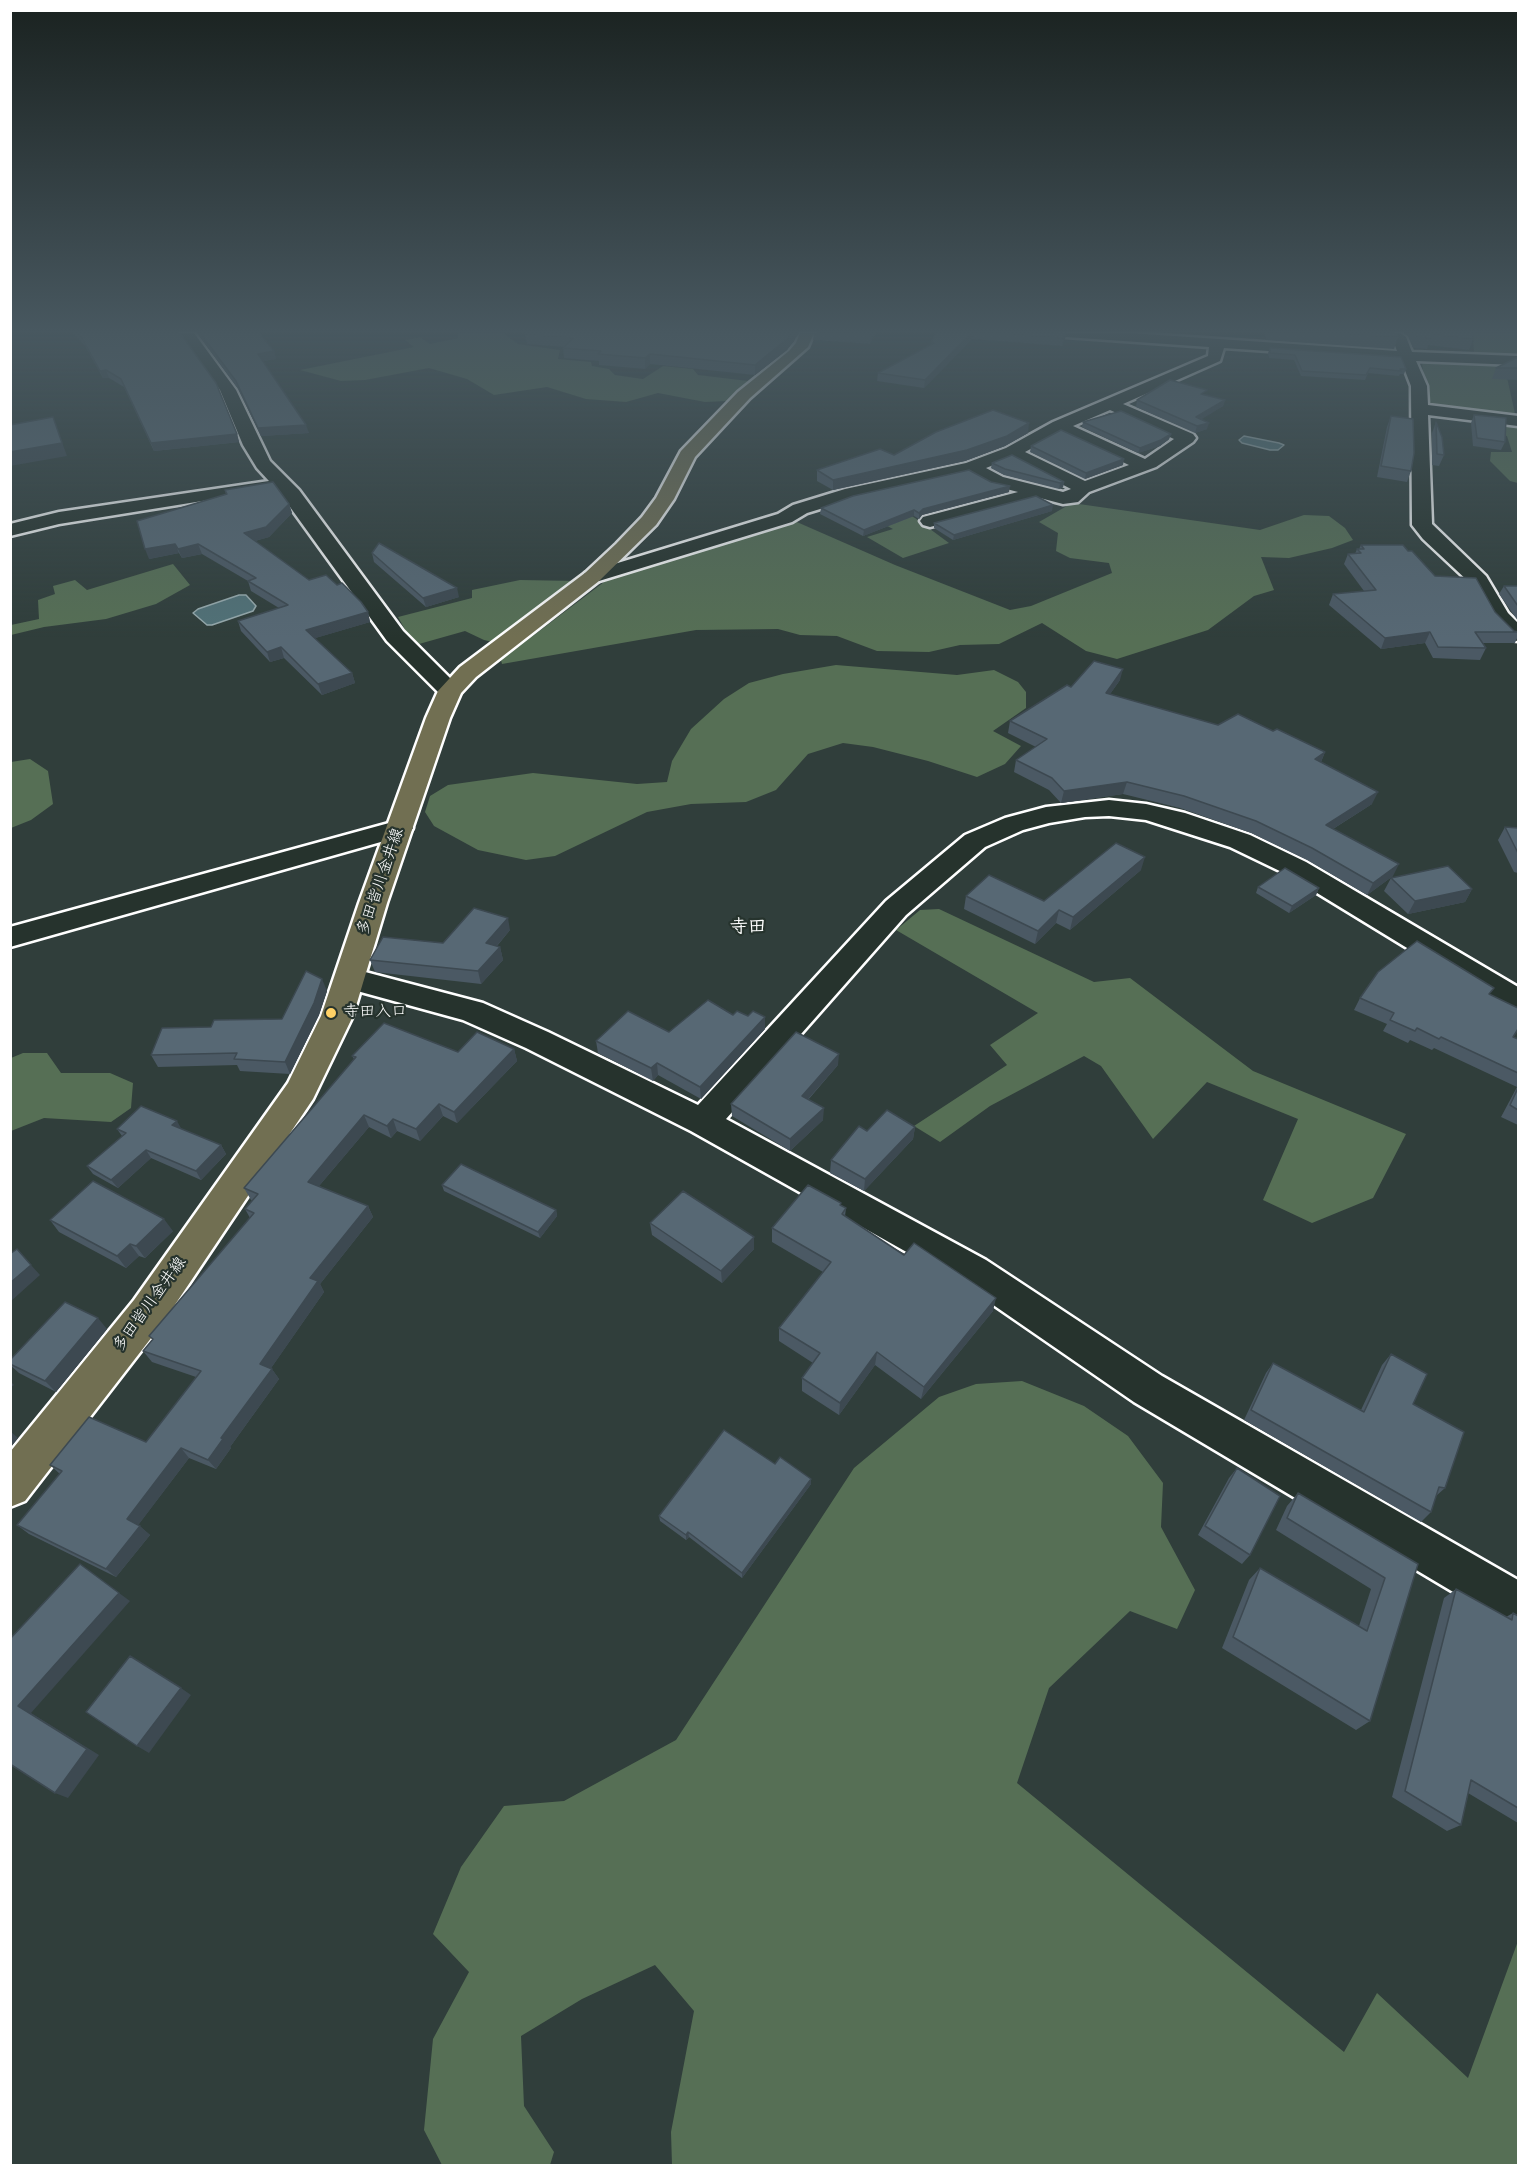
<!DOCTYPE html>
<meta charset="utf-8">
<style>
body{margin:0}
#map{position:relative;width:1529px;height:2176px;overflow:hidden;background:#303e3b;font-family:Kalam,sans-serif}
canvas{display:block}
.frame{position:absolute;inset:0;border:12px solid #fff;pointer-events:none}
</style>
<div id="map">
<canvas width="1529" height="2176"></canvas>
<div class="frame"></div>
</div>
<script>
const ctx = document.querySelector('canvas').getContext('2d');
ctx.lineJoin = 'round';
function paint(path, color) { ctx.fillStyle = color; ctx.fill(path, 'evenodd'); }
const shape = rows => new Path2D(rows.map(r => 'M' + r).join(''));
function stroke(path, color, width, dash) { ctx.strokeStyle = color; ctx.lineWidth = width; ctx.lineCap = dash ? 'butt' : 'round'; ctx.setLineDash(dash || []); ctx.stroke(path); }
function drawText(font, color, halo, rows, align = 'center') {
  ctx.font = font + ' Kalam,"Klee One",sans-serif'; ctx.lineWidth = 4.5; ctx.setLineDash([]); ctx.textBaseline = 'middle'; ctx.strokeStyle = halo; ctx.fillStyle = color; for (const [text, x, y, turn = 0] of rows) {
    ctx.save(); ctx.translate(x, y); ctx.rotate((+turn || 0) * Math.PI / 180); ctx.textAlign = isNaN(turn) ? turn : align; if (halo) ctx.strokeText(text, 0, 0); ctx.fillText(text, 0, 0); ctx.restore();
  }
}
paint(shape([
 [458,333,503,333,518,344,560,350,558,359,591,362,592,366,609,369,615,375,643,379,663,366,693,369,698,375,748,381,727,401,705,402,658,393,626,402,586,399,547,387,494,395,467,379,429,368,365,380,341,381,300,370,414,347,405,340,420,337,430,344,458,338],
 [1473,333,1518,333,1518,356,1474,355],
 [1425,360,1504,364,1516,418,1429,406,1422,364],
 [1501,423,1518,425,1518,483,1510,481,1490,461,1491,452,1512,452,1507,436,1496,433],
 [1072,503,1260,530,1304,515,1329,516,1345,528,1353,540,1332,548,1289,558,1261,557,1274,590,1254,596,1208,630,1117,659,1086,651,1042,623,999,644,960,645,929,652,877,651,837,636,800,635,778,629,696,630,502,664,501,660,608,579,717,545,790,519,895,565,1010,610,1031,606,1112,573,1109,563,1070,558,1056,551,1058,533,1039,522],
 [897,508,915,518,949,543,903,558,867,537,893,529,870,517],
 [173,564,190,585,156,604,106,619,44,627,11,635,11,625,39,619,38,600,55,594,53,586,75,580,87,590],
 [520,580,577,581,497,643,484,640,465,631,419,644,407,633,398,617,472,598,472,590],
 [836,665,957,675,994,670,1018,682,1026,692,1026,708,993,731,1021,746,1005,764,977,777,928,761,873,747,843,743,808,754,776,790,746,802,691,804,647,812,555,856,526,860,478,850,434,826,425,812,430,796,448,785,533,773,637,784,667,782,672,761,691,729,724,699,749,683,783,674],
 [30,759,48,771,53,804,31,820,11,828,11,762],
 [939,909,1094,982,1130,978,1253,1071,1406,1134,1373,1198,1312,1223,1263,1200,1298,1119,1207,1082,1153,1139,1101,1066,1084,1056,990,1106,940,1142,914,1126,1007,1065,990,1045,1038,1013,896,930,920,910],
 [23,1053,47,1053,61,1073,110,1073,133,1083,131,1108,111,1122,44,1118,11,1131,11,1058],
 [1022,1381,1084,1406,1128,1436,1163,1483,1161,1527,1195,1590,1177,1629,1130,1611,1049,1688,1017,1783,1344,2052,1377,1993,1468,2078,1518,1941,1518,2165,672,2165,671,2132,694,2011,655,1965,582,1999,521,2036,524,2106,554,2152,550,2165,442,2165,424,2130,433,2039,469,1972,433,1934,461,1867,504,1806,564,1801,676,1740,854,1468,939,1397,976,1384]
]), '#566f55');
const water = shape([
 [1244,436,1279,443,1284,445,1278,450,1270,450,1242,443,1239,440,1244,436],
 [239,595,246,595,256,606,253,611,212,625,207,625,193,613,198,609,239,595]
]);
paint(water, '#517177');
stroke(water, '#97aaad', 1.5);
const minor = shape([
 [180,333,194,333,236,390,270,461,299,490,403,631,458,686,462,691,458,696,450,698,442,696,387,641,277,489,59,524,10,536,10,524,59,512,269,481,257,468,243,445,220,390,180,333],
 [1059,333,1130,333,1397,351,1392,337,1394,334,1400,333,1406,337,1412,352,1518,356,1518,365,1416,361,1427,386,1428,405,1518,416,1518,426,1428,415,1432,524,1486,576,1508,613,1518,623,1518,641,1510,640,1491,621,1470,583,1423,539,1412,525,1411,386,1401,360,1224,348,1220,361,1123,404,1193,434,1196,438,1193,442,1156,467,1089,492,1078,502,1063,504,1040,498,930,527,923,525,920,521,923,517,1018,492,991,485,969,473,856,498,807,513,792,522,599,581,585,581,582,577,585,573,778,514,793,505,845,489,966,463,1006,448,1053,422,1208,356,1209,347,1066,337,1059,333],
 [1110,410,1174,439,1145,459,1073,426,1110,410],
 [1060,433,1129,465,1085,481,1025,452,1060,433],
 [1011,458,1071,489,1063,492,1003,477,986,468,1011,458],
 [1109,800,1146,804,1185,813,1250,835,1306,862,1518,987,1518,1012,1507,1009,1286,874,1230,847,1146,820,1109,816,1085,817,1049,823,1023,830,985,847,906,915,726,1119,986,1260,1162,1376,1518,1580,1518,1628,1502,1621,1134,1402,960,1282,691,1131,526,1048,463,1020,339,986,335,979,339,972,350,968,483,1003,548,1032,698,1105,886,901,965,835,1005,818,1046,807,1109,800],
 [400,820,409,822,413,828,409,834,10,947,10,927,400,820]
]);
const major = shape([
 [800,333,814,333,808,347,750,398,695,457,674,499,656,525,599,581,476,677,461,693,450,718,387,903,353,1016,313,1099,162,1324,25,1501,10,1507,10,1452,134,1300,288,1083,321,1016,359,903,426,718,438,691,460,667,585,573,616,544,642,517,656,498,681,451,738,392,789,351,796,343,800,333]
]);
stroke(minor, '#fff', 5);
stroke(major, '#fff', 5);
paint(minor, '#26332d');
paint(major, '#716f52');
paint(shape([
 [73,333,180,333,237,434,239,442,154,451,124,387,109,378,103,378,85,346],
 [197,333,259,333,274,351,276,359,263,361,309,433,261,436,238,389],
 [526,333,799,333,787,350,755,375,650,364,645,369,599,365,599,361,564,358,563,348,564,347,527,344,525,334],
 [814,333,876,333,870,344,813,340],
 [936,333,1066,333,1065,339,1062,346,972,339,924,388,877,381,878,373,931,344],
 [1264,333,1396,333,1398,337,1394,349,1266,340],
 [1403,333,1473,333,1473,339,1469,350,1428,345,1427,349,1413,348,1408,336],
 [1270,348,1406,369,1404,374,1400,374,1399,376,1368,373,1365,380,1301,376,1294,360,1269,358,1268,353],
 [1518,357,1518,392,1517,380,1492,379,1496,368],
 [1206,395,1225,400,1223,406,1201,419,1207,429,1195,433,1136,407,1137,400],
 [1474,415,1505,442,1501,450,1473,446,1471,423],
 [1391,416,1411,471,1407,482,1377,477,1387,427],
 [1083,422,1171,434,1169,439,1160,446,1138,453,1082,427],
 [1436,422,1444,455,1439,466,1432,465,1432,433],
 [1028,433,1005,446,965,461,833,490,817,481,817,470,894,455],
 [1031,446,1123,465,1085,479,1030,452],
 [992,463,1064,482,1063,487,1059,489,1004,475,991,468],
 [225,490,289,504,292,513,269,537,255,541,309,580,368,612,370,622,315,638,352,673,355,683,322,695,284,658,270,662,241,631,238,621,279,608,251,591,248,581,202,554,182,558,179,553,149,559,226,494],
 [1009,492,922,515,919,519,914,516,863,536,820,514,821,508],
 [1052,511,953,540,934,528,934,523],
 [1361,545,1408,551,1435,576,1495,612,1514,631,1518,631,1518,636,1515,643,1482,643,1486,648,1480,660,1433,658,1425,643,1381,649,1329,605,1333,594,1364,591,1344,564,1348,554,1355,554,1357,549,1359,549],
 [372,553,459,597,426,607,374,562],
 [1504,586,1518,586,1518,621,1499,594],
 [1120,680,1110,694,1218,725,1273,731,1325,752,1321,762,1372,804,1333,829,1393,876,1367,895,1307,860,1251,833,1180,808,1123,794,1061,803,1049,790,1014,772,1016,760,1036,747,1008,733,1010,721,1071,687],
 [1505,827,1518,828,1518,873,1514,872,1498,840],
 [1141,870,1070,930,1056,923,1035,944,964,909,966,896,1044,901],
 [1391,878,1472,889,1465,902,1408,914,1384,891],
 [1258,887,1319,888,1316,895,1289,913,1256,893],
 [510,930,497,946,500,947,503,960,481,984,375,972,370,960,443,943],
 [327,991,319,1015,290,1074,240,1071,237,1065,158,1067,151,1055,211,1027,282,1019],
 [1490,994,1513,1037,1518,1039,1518,1125,1501,1117,1517,1087,1434,1048,1432,1050,1410,1040,1408,1043,1383,1031,1387,1024,1354,1010,1360,998],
 [733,1015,765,1029,701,1099,658,1075,653,1081,598,1053,596,1041,669,1032],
 [514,1049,517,1061,457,1123,443,1116,420,1141,397,1131,391,1138,369,1127,319,1186,368,1206,373,1217,320,1284,324,1292,271,1368,279,1379,230,1447,231,1448,216,1469,189,1458,138,1525,150,1535,116,1577,29,1534,17,1525,60,1474,50,1465,146,1442,196,1377,152,1362,143,1351,153,1340,149,1336,250,1218,245,1209,252,1200,251,1200,244,1188,354,1059,352,1056],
 [838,1065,808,1100,823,1120,790,1151,732,1116,731,1104],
 [915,1127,913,1139,864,1191,830,1173,831,1160,867,1131],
 [117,1129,181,1129,221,1145,226,1154,201,1180,151,1158,118,1188,93,1174,87,1166,122,1136],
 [442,1185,556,1210,557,1216,540,1238,444,1191],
 [841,1203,841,1205,846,1208,845,1216,904,1255,993,1311,921,1399,875,1365,839,1415,802,1391,802,1378,813,1363,779,1341,779,1328,823,1272,772,1242,772,1228],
 [50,1220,173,1231,145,1258,139,1256,126,1268,59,1232],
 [650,1223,754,1249,722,1283,652,1235],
 [107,1329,56,1392,19,1373,10,1365,10,1360],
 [1391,1354,1413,1404,1445,1488,1436,1496,1431,1512,1421,1522,1244,1420,1266,1373,1273,1363,1361,1410,1382,1365],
 [775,1464,811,1479,811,1484,742,1578,689,1537,686,1540,660,1521,659,1516],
 [1237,1468,1250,1555,1242,1564,1198,1535,1229,1478],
 [1298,1493,1418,1564,1370,1721,1356,1730,1222,1648,1249,1580,1260,1568,1359,1626,1371,1589,1276,1530,1287,1506],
 [1456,1589,1506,1617,1513,1613,1518,1616,1518,1823,1468,1793,1461,1825,1447,1831,1392,1797,1444,1598]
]), '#4b5964');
paint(shape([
 [792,333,799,333,787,350,755,375,755,365],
 [871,333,876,333,870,344,871,334],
 [971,333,973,333,972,339,924,388,925,380],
 [1066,333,1065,339,1062,346,1063,338],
 [274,351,276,359,260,361,258,354],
 [650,354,650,364,645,369,645,358],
 [106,370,109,378,103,378,100,371],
 [1225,400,1223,406,1194,424,1196,417],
 [53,417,67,456,10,466,10,452],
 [1029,423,1028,433,1005,446,965,461,833,490,833,480],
 [1209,423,1207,429,1195,433,1197,426],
 [306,425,309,433,261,436,258,428],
 [237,434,239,442,154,451,151,443],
 [1171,434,1169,439,1160,446,1138,453,1140,448],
 [1124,459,1123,465,1085,479,1086,473],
 [1064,482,1063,487,1059,489,1060,483],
 [1010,486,1009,492,922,515,919,519,919,513,923,509],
 [289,504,292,513,269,537,247,543,244,533],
 [1053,505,1052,511,953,540,954,535],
 [914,510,914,516,863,536,864,530],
 [175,544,179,553,149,559,145,549],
 [198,544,202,554,182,558,178,549],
 [457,588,459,597,426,607,423,598],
 [368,612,370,622,309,640,306,630],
 [1430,632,1425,643,1381,649,1385,638],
 [281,647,284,658,270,662,267,652],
 [1123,669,1120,680,1103,704,1106,693],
 [352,673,355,683,322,695,318,684],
 [1325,752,1320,764,1315,759],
 [1127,782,1123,794,1061,803,1064,791],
 [1378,792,1372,804,1320,837,1326,825],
 [1145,857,1141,870,1070,930,1073,917],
 [1399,864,1393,876,1367,895,1373,883],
 [1319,888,1316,895,1289,913,1292,906],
 [1472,889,1465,902,1408,914,1415,901],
 [1059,910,1056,923,1035,944,1038,931],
 [508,918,510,930,489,955,486,943],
 [500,947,503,960,481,984,478,971],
 [322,979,327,991,319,1015,290,1074,285,1062],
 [765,1017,765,1029,701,1099,700,1087],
 [514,1049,517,1061,457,1123,454,1112],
 [839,1054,838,1065,801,1107,802,1096],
 [657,1063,658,1075,653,1081,651,1068],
 [439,1104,443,1116,420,1141,416,1129],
 [824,1108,823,1120,790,1151,790,1139],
 [364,1115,369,1127,313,1193,308,1182],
 [393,1119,397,1131,391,1138,387,1126],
 [177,1121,182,1130,172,1125],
 [915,1127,913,1139,864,1191,865,1179],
 [221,1145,226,1154,201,1180,196,1171],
 [146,1150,151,1158,118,1188,111,1180],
 [368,1206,373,1217,320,1284,324,1292,267,1374,260,1364,310,1278],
 [556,1210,557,1216,540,1238,538,1232],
 [164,1219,173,1231,145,1258,136,1246],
 [754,1237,754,1249,722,1283,721,1271],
 [130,1244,139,1256,126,1268,117,1256],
 [31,1265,40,1275,10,1302,10,1283],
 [996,1298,993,1311,921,1399,924,1387],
 [98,1318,107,1329,56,1392,45,1381],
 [877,1352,875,1365,839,1415,840,1403],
 [272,1369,279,1379,230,1447,231,1448,216,1469,208,1460,221,1438],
 [10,1381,14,1385,10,1388],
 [10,1431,18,1438,10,1448],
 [181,1448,189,1458,136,1528,127,1519],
 [811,1479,811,1484,742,1578,742,1573],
 [140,1526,150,1535,116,1577,106,1569],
 [688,1532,689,1537,686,1540,686,1535],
 [119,1593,130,1601,31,1713,99,1755,68,1798,55,1793,18,1706],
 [181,1688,191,1695,149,1753,137,1746]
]), '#3d4951');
const building = shape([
 [77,333,180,333,216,383,237,434,151,443,121,379,106,370,100,371,82,338,77,333],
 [200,333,259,333,274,351,258,354,306,425,258,428,236,381,200,333],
 [526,333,792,333,787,339,755,365,650,354,645,358,598,354,601,351,563,348,573,338,525,334,526,333],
 [852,333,871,333,871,334,852,333],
 [936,333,971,333,925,380,878,373,934,343,931,342,936,333],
 [1000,333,1066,333,1063,338,1000,333],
 [1330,333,1396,333,1398,337,1330,333],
 [1415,333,1473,333,1473,339,1431,334,1431,338,1417,337,1415,333],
 [1270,348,1401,357,1406,369,1400,369,1401,371,1370,368,1366,375,1302,371,1295,355,1270,353,1270,348],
 [1518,357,1518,368,1496,368,1518,357],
 [1170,380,1207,390,1201,394,1225,400,1196,417,1209,423,1197,426,1137,400,1170,380],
 [993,410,1029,423,1007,436,967,450,833,480,817,470,880,449,894,455,936,432,993,410],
 [1121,411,1171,434,1161,440,1140,448,1083,422,1121,411],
 [1474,415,1506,418,1505,442,1477,438,1474,415],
 [1391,416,1413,419,1414,453,1411,471,1381,466,1391,416],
 [53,417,62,443,10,452,10,425,53,417],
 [1436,422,1442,437,1444,455,1437,454,1436,422],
 [1061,430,1124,459,1086,473,1031,446,1061,430],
 [1012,455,1064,482,1060,483,1005,469,992,463,1012,455],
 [969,470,991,482,1010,486,923,509,919,513,914,510,864,530,821,508,853,496,969,470],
 [273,482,289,504,266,527,244,533,309,580,326,575,337,585,342,583,361,602,368,612,306,630,352,673,318,684,281,647,267,652,238,621,288,605,248,581,256,578,198,544,178,549,175,544,145,549,137,521,227,494,225,490,273,482],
 [1036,496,1053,505,954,535,934,523,1036,496],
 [379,543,457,588,423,598,372,553,379,543],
 [1361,545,1403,545,1408,551,1412,551,1435,576,1476,578,1495,612,1514,631,1518,632,1475,632,1486,648,1438,647,1430,632,1385,638,1333,594,1376,590,1348,554,1361,553,1357,549,1364,549,1361,545],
 [1504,586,1518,586,1518,606,1504,586],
 [1094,661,1123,669,1106,693,1218,725,1238,714,1273,731,1277,729,1325,752,1315,759,1378,792,1326,825,1399,864,1373,883,1312,848,1256,821,1184,796,1127,782,1064,791,1052,778,1016,760,1047,739,1010,721,1067,685,1071,687,1094,661],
 [1505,827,1518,828,1518,853,1505,827],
 [1116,843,1145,857,1073,917,1059,910,1038,931,966,896,989,875,1044,901,1116,843],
 [1448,866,1472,889,1415,901,1391,878,1448,866],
 [1285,868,1319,888,1292,906,1258,887,1285,868],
 [474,908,508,918,486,943,500,947,478,971,370,960,383,937,443,943,474,908],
 [1417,941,1494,988,1489,994,1518,1008,1518,1029,1513,1037,1518,1039,1518,1073,1441,1037,1439,1039,1417,1028,1415,1031,1390,1020,1394,1013,1360,998,1378,972,1417,941],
 [306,971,322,979,314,1003,285,1062,234,1059,237,1053,151,1055,162,1028,211,1027,214,1020,282,1019,306,971],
 [708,1000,733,1015,737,1011,748,1016,753,1011,765,1017,700,1087,657,1063,651,1068,596,1041,628,1011,669,1032,708,1000],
 [384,1023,458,1052,477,1032,514,1049,454,1112,439,1104,416,1129,393,1119,387,1126,364,1115,308,1182,368,1206,310,1278,318,1281,260,1364,272,1369,221,1438,223,1439,208,1460,181,1448,127,1519,140,1526,106,1569,17,1525,62,1471,50,1465,89,1417,146,1442,201,1371,143,1351,153,1339,149,1336,254,1213,245,1209,258,1194,244,1188,356,1057,352,1056,384,1023],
 [796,1032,839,1054,802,1096,824,1108,790,1139,731,1104,796,1032],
 [1518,1088,1518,1110,1510,1105,1518,1088],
 [141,1106,177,1121,172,1125,221,1145,196,1171,146,1150,111,1180,87,1166,126,1133,117,1129,141,1106],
 [887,1110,915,1127,865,1179,831,1160,859,1126,867,1131,887,1110],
 [461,1164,556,1210,538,1232,442,1185,461,1164],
 [93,1181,164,1219,136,1246,130,1244,117,1256,50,1220,93,1181],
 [808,1185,841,1203,840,1205,846,1208,842,1214,904,1255,914,1243,996,1298,924,1387,877,1352,840,1403,802,1378,820,1353,779,1328,831,1262,772,1228,808,1185],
 [683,1191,754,1237,721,1271,650,1223,683,1191],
 [17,1249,31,1265,10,1283,10,1254,17,1249],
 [65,1302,98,1318,45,1381,10,1364,10,1360,65,1302],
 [1391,1354,1427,1374,1413,1404,1464,1432,1445,1488,1439,1487,1431,1512,1251,1410,1273,1363,1364,1412,1391,1354],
 [724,1430,775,1464,780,1457,811,1479,742,1573,688,1532,686,1535,659,1516,724,1430],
 [1237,1468,1280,1496,1250,1555,1205,1526,1237,1468],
 [1298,1493,1418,1564,1370,1721,1233,1637,1260,1568,1367,1631,1385,1578,1287,1518,1298,1493],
 [80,1564,119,1593,18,1706,87,1749,55,1793,10,1764,10,1639,80,1564],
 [1456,1589,1512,1620,1513,1613,1518,1616,1518,1808,1471,1780,1461,1825,1405,1791,1456,1589],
 [130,1656,181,1688,137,1746,86,1712,130,1656]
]);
paint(building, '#576874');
stroke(building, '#3d4951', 1.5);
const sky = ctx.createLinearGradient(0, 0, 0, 638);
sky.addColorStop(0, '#1a2220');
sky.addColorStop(0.52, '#485860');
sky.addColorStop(1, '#48586000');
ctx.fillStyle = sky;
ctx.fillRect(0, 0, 1529, 638);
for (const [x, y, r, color] of [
 [331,1013,6,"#ffd166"]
]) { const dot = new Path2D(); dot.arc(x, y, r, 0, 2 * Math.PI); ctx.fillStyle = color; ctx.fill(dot); stroke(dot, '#26332d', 2); }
drawText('16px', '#fff', '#26332d', [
 ["多田皆川金井線",382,882,-71],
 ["多田皆川金井線",151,1305,-54]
]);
drawText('16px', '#fff', '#26332d', [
 ["寺田入口",343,1013]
], 'left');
drawText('bold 18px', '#fff', '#26332d', [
 ["寺田",748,929]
]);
</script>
